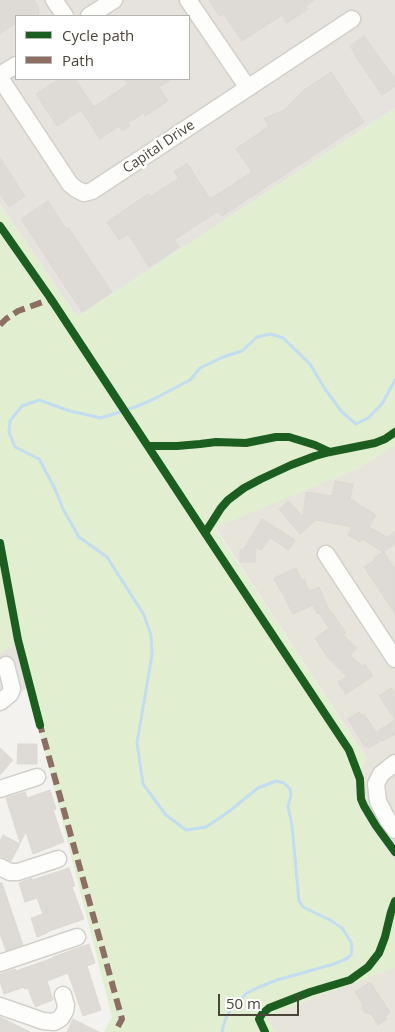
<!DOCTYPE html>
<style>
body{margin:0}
#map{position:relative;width:395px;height:1032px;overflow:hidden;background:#f4f2ee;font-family:"Open Sans",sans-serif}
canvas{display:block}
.legend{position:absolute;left:15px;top:15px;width:175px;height:65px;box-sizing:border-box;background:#fff;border:1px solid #b7b4b0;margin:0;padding:6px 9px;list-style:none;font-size:15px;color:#4b4439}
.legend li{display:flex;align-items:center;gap:10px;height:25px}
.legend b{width:25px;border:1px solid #b7b4b0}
.scale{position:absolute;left:218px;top:994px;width:81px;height:22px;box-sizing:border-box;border:2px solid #4b4439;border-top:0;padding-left:6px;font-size:15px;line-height:18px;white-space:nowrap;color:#4b4439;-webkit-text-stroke:4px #fff;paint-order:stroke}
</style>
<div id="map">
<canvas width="395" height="1032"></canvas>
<ul class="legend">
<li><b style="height:6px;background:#1b5e20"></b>Cycle path</li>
<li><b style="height:6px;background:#8d6e63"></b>Path</li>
</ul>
<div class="scale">50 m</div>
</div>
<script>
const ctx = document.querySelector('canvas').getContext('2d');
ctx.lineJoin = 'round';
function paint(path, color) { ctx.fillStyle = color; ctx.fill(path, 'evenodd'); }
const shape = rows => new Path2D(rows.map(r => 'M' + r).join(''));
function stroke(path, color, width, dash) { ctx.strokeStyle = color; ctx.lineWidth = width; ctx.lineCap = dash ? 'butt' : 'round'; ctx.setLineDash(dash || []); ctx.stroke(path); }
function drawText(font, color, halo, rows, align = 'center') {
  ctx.font = font + ' "Open Sans",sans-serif'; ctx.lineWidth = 5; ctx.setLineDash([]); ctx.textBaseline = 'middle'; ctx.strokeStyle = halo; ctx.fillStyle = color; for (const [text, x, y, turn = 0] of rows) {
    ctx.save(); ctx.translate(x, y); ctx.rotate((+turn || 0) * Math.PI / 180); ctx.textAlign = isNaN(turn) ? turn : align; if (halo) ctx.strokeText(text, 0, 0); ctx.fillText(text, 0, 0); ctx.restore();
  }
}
paint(shape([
 [395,445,395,862,361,812,354,791,355,776,367,759,215,527,356,469,391,448],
 [395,967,395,1032,276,1032,265,1017]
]), '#e7e4dc');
paint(shape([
 [0,0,395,0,395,108,77,317,0,204],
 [16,16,189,16,189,79,16,79]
]), '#e6e2de');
paint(shape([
 [395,108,395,445,391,448,356,469,215,528,367,759,355,776,354,791,361,812,395,862,395,967,266,1017,276,1032,104,1032,112,1017,17,643,0,654,0,204,77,317]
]), '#e1eecf');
paint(shape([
 [17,643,28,687,6,702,0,694,0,654]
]), '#e6e3df');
stroke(shape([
 [222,1032,225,1020,232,1007,247,993,259,987,277,980,334,964,346,959,351,955,352,949,351,942,342,928,330,920,303,907,299,901,292,825,288,807,291,795,290,789,284,783,276,781,258,788,227,813,206,827,186,830,166,815,143,784,137,743,152,655,151,635,144,615,107,557,79,537,63,509,55,489,39,459,15,447,9,432,10,421,22,406,39,400,70,411,101,418,135,407,152,400,190,380,200,368,223,357,242,351,257,337,271,334,283,338,310,364,325,389,342,412,356,424,368,418,382,404,395,380]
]), '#c0ddf1', 3);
const building = shape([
 [0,0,34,0,39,9,38,16,16,16,16,23,0,34,0,0],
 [209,0,315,0,306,6,308,9,287,23,282,15,242,41,224,14,219,16,209,0],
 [364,36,395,79,395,86,382,95,354,54,355,54,350,46,364,36],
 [331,72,364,122,222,216,218,211,174,240,179,247,149,267,128,234,119,240,107,222,148,194,150,197,179,178,174,172,187,163,210,199,252,172,236,149,269,126,264,118,283,111,304,90,331,72],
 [59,79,75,79,94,107,128,84,124,79,172,79,159,87,168,101,145,116,143,113,128,123,130,126,122,131,119,126,100,139,81,110,57,126,36,94,59,79],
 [0,158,25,196,9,207,0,194,0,158],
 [48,201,66,229,68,227,112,292,82,312,21,219,48,201],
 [335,481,353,484,350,499,349,498,376,515,369,527,387,537,395,531,395,543,384,552,395,569,395,614,364,567,375,560,374,558,383,552,362,539,360,542,348,535,352,527,316,520,300,534,279,509,289,501,303,517,306,492,332,496,335,481],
 [262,519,295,540,289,550,270,538,261,550,256,547,255,562,240,562,240,549,243,550,262,519],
 [296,568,302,580,304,579,309,591,319,587,330,612,331,611,346,633,343,635,357,648,350,655,362,666,365,664,373,676,346,694,338,682,347,677,328,658,315,638,329,628,319,613,317,614,313,605,293,614,282,592,281,592,274,578,296,568],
 [391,688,395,694,395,734,383,741,382,740,369,748,367,745,365,747,348,719,359,712,362,716,364,714,376,732,395,720,379,696,391,688],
 [18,744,37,744,37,764,17,764,18,744],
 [0,748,13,760,0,775,0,748],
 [50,790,56,809,53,810,64,842,33,854,26,832,20,843,6,798,25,792,27,798,50,790],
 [3,835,20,844,11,861,0,856,0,841,3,835],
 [69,868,75,886,72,887,84,919,47,932,47,933,37,937,31,918,43,914,37,898,25,902,19,883,32,878,32,880,69,868],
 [0,883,2,883,23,945,6,951,0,934,0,883],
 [89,944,95,963,87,966,101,1010,83,1016,68,973,47,981,53,1000,35,1007,28,988,24,989,24,987,4,994,0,981,0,974,15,969,16,971,36,964,53,958,53,957,89,944],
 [370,982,390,1012,385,1016,387,1019,378,1025,371,1014,364,1012,362,1010,362,1003,355,992,370,982],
 [0,1017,30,1032,0,1032,0,1017],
 [73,1019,99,1032,67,1032,73,1019]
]);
paint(building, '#dedbd6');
stroke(building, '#dcd9d4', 1);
const minor = shape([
 [54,0,65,16],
 [188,0,248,88],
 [89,16,114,0],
 [0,75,16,65],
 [0,78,70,184,76,189,84,193,92,191,352,19],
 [326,554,395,659],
 [0,702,10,694,12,689,6,665],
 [395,763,381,774,376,784,378,801,386,817,395,830],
 [0,789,37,777],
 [0,867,10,872,18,872,58,859],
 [0,963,77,937],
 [0,1006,43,1021,54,1022,61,1018,65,1011,66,1005,63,995]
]);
stroke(minor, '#d2d0cb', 19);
stroke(minor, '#fdfdfc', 16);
stroke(shape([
 [0,325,6,319,18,311,51,299],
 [39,721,122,1019,115,1032]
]), '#8d6e63', 6, [12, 6]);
stroke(shape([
 [0,226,51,299,205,533],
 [395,432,385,439,375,443,330,452,315,456,291,465,261,479,244,488,228,500,221,508,205,533,349,750,360,779,361,799,364,806,376,826,395,852],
 [148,446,177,446,200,444,216,442,246,443,276,437,289,437,315,445,330,452],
 [0,543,18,640,40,725],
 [265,1032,259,1019,262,1014,269,1008,310,992,350,980,368,967,379,953,385,937,391,912,395,901]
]), '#1b5e20', 8);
drawText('14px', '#4b4439', '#fff', [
 ["Capital Drive",159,147,-34]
]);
</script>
